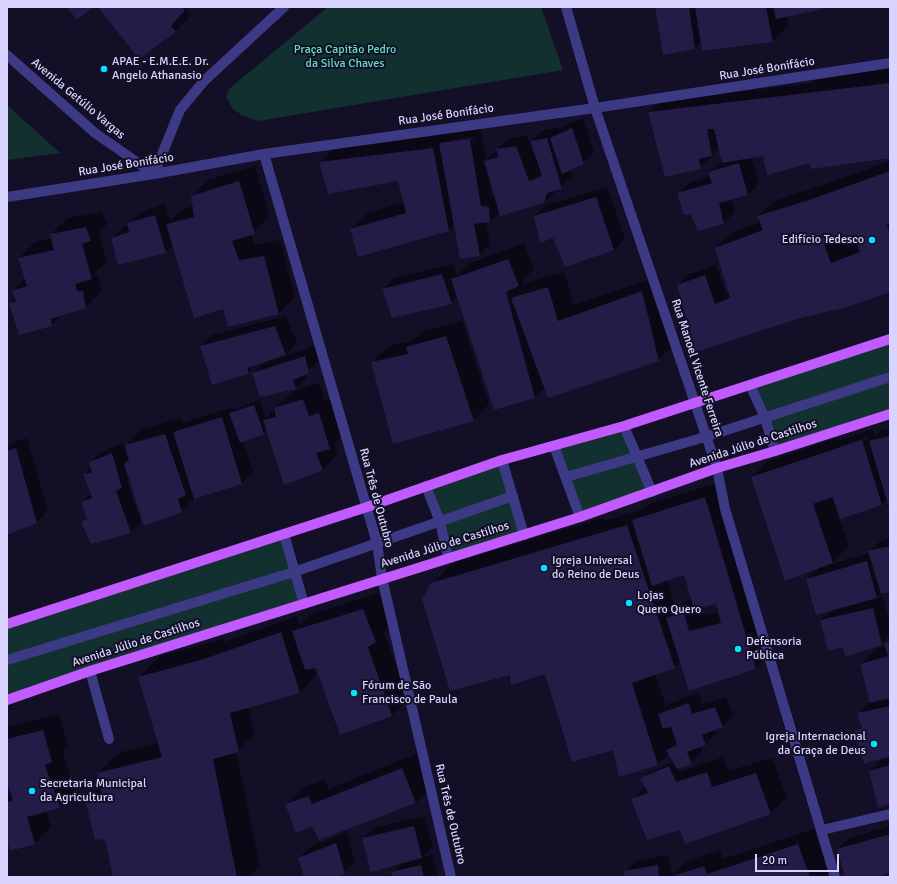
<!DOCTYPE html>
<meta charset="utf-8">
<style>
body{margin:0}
#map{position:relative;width:897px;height:884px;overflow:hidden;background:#130f26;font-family:Signika,sans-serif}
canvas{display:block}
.frame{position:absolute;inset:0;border:8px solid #d9d4ff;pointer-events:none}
.scale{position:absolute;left:755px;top:854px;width:84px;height:18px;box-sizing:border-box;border:2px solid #d9d4ff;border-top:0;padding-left:5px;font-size:12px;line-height:14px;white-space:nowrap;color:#d9d4ff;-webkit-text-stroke:3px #130f26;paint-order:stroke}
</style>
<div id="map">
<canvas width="897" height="884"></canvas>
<div class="frame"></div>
<div class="scale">20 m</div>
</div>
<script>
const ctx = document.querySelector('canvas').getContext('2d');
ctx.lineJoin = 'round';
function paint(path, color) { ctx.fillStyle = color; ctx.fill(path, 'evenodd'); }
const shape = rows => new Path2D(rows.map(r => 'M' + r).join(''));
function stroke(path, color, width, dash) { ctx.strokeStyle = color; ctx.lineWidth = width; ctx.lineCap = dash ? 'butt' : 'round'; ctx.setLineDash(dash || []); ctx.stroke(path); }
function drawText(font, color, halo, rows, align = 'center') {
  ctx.font = font + ' Signika,sans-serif'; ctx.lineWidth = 4; ctx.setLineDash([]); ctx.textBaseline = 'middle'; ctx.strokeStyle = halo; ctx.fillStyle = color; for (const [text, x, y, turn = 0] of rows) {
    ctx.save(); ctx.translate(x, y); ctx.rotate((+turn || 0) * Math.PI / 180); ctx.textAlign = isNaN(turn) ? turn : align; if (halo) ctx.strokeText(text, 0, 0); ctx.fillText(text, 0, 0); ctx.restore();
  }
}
paint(shape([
 [328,7,541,7,563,70,258,121,242,115,233,109,226,97,230,88],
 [7,105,60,153,7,160],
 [890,339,890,414,775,451,750,385],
 [624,426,652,492,580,517,554,446],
 [502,460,524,535,448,557,426,486],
 [284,534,304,604,7,700,7,624]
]), '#12302f');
paint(shape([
 [99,7,188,7,186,10,191,16,175,32],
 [656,7,825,7,787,16,789,25,773,41,702,41,695,48],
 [868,7,883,7,869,9],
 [890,65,890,157,811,160,764,155,751,157,759,184,748,195,731,199,735,212,724,223,692,214,678,194,689,183,711,176,709,172,722,160,719,147,700,168,649,112,660,101,812,83,822,74],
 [583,118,594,152,583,163,570,169,572,177,544,202,500,212,490,222,486,222,490,244,480,255,454,224,448,231,351,229,367,213,404,202,399,180,320,162,336,146,449,132,449,134,451,132,481,128,486,160,508,138,527,136,529,143,542,131,558,127,558,130,562,127],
 [475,137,476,139,451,142,451,140],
 [489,179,490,179,495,196,492,196],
 [890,161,890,291,743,335,678,285,689,274,716,265,726,293,730,292,716,248,732,232,760,222,758,217,774,201,826,184],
 [853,234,857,244,847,248,843,238],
 [255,166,270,217,251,234,255,245,280,240,295,297,279,313,229,326,223,308,173,245,165,252,112,238,123,227,129,225,139,213,165,204,170,221,183,209,193,206,192,196,208,180],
 [607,187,625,239,614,250,554,237,535,216,546,205],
 [102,212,107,224,99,232,107,262,93,275,98,275,102,291,86,307,62,314,52,325,10,303,16,298,13,291,26,278,19,258,35,242,52,238,51,234,68,218],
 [524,243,534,269,523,280,524,286,529,282,564,272,574,305,658,276,675,344,658,360,545,387,534,397,458,296,451,303,383,289,394,278,453,264,457,275,468,264],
 [286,316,297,343,284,356,316,346,319,361,305,373,306,378,296,388,253,373,265,361,256,364,247,374,201,346,212,335],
 [462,321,489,404,473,420,372,362,388,346,413,341,423,331],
 [319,383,325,401,335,398,346,432,334,443,338,454,322,470,267,430,264,433,243,441,253,472,242,483,195,498,181,511,130,479,127,482,141,521,131,532,82,523,88,517,82,502,91,493,84,475,91,467,90,462,101,452,123,443,129,463,130,462,126,445,142,429,181,418,183,424,185,422,233,407,234,410,259,400,266,418,292,392],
 [890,428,890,509,887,499,881,505,839,518,849,546,833,562,828,564,828,565,870,553,869,552,880,541,890,538,890,591,882,592,875,599,883,597,890,623,890,636,882,644,844,646,821,620,831,610,807,579,820,567,752,477,768,461,837,438,838,441,873,429,875,436,881,430],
 [867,437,867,439,840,448,840,446],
 [834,494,838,510,836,510,832,497],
 [27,438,48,511,37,522,7,534,7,445],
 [721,482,772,652,756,668,681,661,674,667,655,674,666,707,670,703,699,693,702,704,726,697,734,716,723,726,715,729,716,733,706,744,700,746,702,752,691,763,677,768,679,772,723,757,728,771,772,758,787,797,771,813,681,828,632,800,646,786,642,778,647,773,674,762,669,753,658,764,614,749,545,673,511,674,432,584,452,563,603,518,604,521,644,509,649,504],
 [685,574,692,599,684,602,676,609,667,580],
 [716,603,719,612,705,616,702,606],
 [379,593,391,626,384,632,408,699,392,715,317,667,313,667,316,676,300,692,248,707,254,735,236,752,260,866,249,877,114,877,106,838,86,800,101,785,98,773,118,753,159,743,139,677,160,656,224,639,224,642,297,616,299,625,309,615],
 [890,639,890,755,855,732,862,725,858,714,871,701,861,664,877,648,886,646,886,644],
 [59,714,68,745,62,751,75,791,59,807,46,811,51,827,35,843,7,838,7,795,11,791,7,778,7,727],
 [418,753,432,787,416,803,320,838,313,824,286,804,302,788,325,780,328,789],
 [890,758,890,803,870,771,881,760],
 [424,816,433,847,422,857,432,855,438,877,384,877,392,874,402,863,363,838,374,828],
 [890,826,890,872,873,877,846,877,838,849,849,838],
 [814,829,829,872,824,877,626,877,625,872,636,861,668,855,672,876,687,861,720,850,723,859],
 [347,832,355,862,344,873,335,877,306,877,299,858,310,847]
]), '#0007');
paint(shape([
 [67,7,94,7,77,20],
 [98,7,182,7,185,10,171,26,176,32,139,59],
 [655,7,689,7,695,49,663,55],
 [695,7,766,7,773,42,702,51],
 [773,7,827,7,827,8,776,19],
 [890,83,890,158,811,169,810,163,767,175,763,156,722,163,714,129,707,129,712,156,699,159,701,169,665,177,648,112],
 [572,128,584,164,562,174,550,138],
 [547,138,562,189,547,193,544,203,500,216,484,161,499,157,496,149,516,146,529,181,542,176,530,141],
 [470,139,481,206,489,207,490,222,474,224,480,256,460,259,439,143],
 [433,148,449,231,358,257,350,229,406,213,398,181,328,194,319,162],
 [739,163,748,195,719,203,724,224,698,231,691,215,684,215,677,193,712,183,708,172],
 [890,171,890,223,887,224,890,236,890,292,847,307,797,319,696,352,677,285,705,275,715,304,730,298,715,248,763,230,757,216,809,200],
 [853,236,860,252,831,263,824,244],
 [239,181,255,234,232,241,239,260,264,256,279,314,228,327,223,309,194,318,166,224,194,217,191,196],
 [596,197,614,250,565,267,553,238,540,243,534,216],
 [155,215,166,253,118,265,111,238,129,232,127,223],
 [86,227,91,241,82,244,92,279,75,284,77,291,83,291,86,308,51,319,52,326,19,335,9,303,16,301,12,291,27,286,18,258,54,250,50,234],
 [508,259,519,286,506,292,535,398,494,410,451,279],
 [442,274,452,304,392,318,382,289],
 [548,287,558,321,642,291,659,361,548,398,511,298],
 [275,326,286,355,248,368,248,374,212,385,200,346],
 [446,336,474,421,393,444,371,362,408,354,406,347],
 [305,356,309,373,293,380,296,389,260,397,252,373],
 [303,399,309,416,319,413,330,449,316,453,323,470,284,485,263,420,276,417,274,408],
 [254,405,264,434,240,443,229,413],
 [222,417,242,484,194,499,173,432],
 [165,434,186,495,178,499,182,512,144,526,124,464,129,460,125,445],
 [890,436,890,511,869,441],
 [862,440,882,505,840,519,833,497,813,504,833,563,785,581,751,477],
 [16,448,37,523,7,535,7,451],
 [112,453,122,488,116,491,131,533,91,544,81,522,87,519,81,502,92,498,83,474,92,473,89,462],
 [705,497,756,669,689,691,666,618,684,612,689,631,721,623,716,604,694,609,684,575,652,586,632,520],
 [627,525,675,668,632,683,658,765,619,777,613,750,572,762,545,674,511,685,510,675,450,691,422,599,431,583],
 [890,546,890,592,881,594,868,551],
 [867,561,877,598,816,615,806,579],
 [873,608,882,645,845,657,843,647,828,651,820,620],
 [363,609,376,642,368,647,392,716,340,735,316,668,305,670,292,631],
 [281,632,300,693,230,713,239,752,213,759,237,877,113,877,105,839,95,840,85,799,102,794,97,773,162,757,138,677,204,659],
 [890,641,890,698,870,703,860,664,888,656,884,643],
 [689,703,692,714,715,707,723,727,702,735,706,745,687,752,692,764,677,769,666,750,677,745,671,727,663,729,658,714],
 [890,706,890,756,864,764,854,731,862,728,857,713],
 [43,730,52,762,45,765,60,808,27,817,35,844,10,851,7,841,7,802,13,801,7,782,7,739],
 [890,765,890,804,878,808,869,771],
 [669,766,676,782,707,772,712,787,756,773,771,814,685,844,680,830,647,840,631,799,648,793,640,778],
 [402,768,416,803,319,840,312,826,296,833,285,804,309,796,312,804],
 [414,826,422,858,371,872,362,838],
 [890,834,890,873,876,877,845,877,837,849],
 [336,843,345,874,337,877,304,877,298,858],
 [798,844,810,877,670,877,704,866,707,874],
 [421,865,424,877,392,877,391,872],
 [658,865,659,877,625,877,624,871]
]), '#241b47');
stroke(shape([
 [566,7,595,108,717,468,725,509,835,877],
 [7,55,95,133,154,174,180,110,204,81,284,7],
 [264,154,377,543,382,578,451,877],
 [7,197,154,174,264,154,595,108,890,63],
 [750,385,765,418,775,451],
 [624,426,652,492],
 [554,446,580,517],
 [502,460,524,535],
 [566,477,705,437,890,377],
 [426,486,440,522,448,557],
 [284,534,304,604],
 [7,660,294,572,513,496],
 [90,671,109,739],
 [822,830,890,814]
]), '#3d3a85', 10);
stroke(shape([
 [7,624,367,507,502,460,624,426,890,339],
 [7,700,90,671,580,517,717,468,775,451,890,414]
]), '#c25bff', 10);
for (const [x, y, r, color] of [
 [104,69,4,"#00e5ff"],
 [872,240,4,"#00e5ff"],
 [544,568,4,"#00e5ff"],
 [629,603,4,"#00e5ff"],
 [738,649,4,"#00e5ff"],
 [354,693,4,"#00e5ff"],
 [874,744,4,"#00e5ff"],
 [32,791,4,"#00e5ff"]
]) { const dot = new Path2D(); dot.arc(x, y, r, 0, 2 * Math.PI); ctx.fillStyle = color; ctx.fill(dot); stroke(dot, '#130f26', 1.5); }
drawText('12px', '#5fe0c0', '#130f26', [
 ["Praça Capitão Pedro",345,50],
 ["da Silva Chaves",345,64]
]);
drawText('12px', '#d9d4ff', '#130f26', [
 ["APAE - E.M.E.E. Dr.",112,62],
 ["Angelo Athanasio",112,76],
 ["Edifício Tedesco",864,240,"right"],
 ["Igreja Universal",552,561],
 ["do Reino de Deus",552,575],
 ["Lojas",637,596],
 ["Quero Quero",637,610],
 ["Defensoria",746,642],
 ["Pública",746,656],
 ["Fórum de São",362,686],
 ["Francisco de Paula",362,700],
 ["Igreja Internacional",866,737,"right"],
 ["da Graça de Deus",866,751,"right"],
 ["Secretaria Municipal",40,784],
 ["da Agricultura",40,798]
], 'left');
drawText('12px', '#d9d4ff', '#130f26', [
 ["Rua José Bonifácio",767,69,-9],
 ["Avenida Getúlio Vargas",78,99,40],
 ["Rua José Bonifácio",446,115,-8],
 ["Rua José Bonifácio",126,165,-9],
 ["Rua Manoel Vicente Ferreira",697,368,72],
 ["Avenida Júlio de Castilhos",753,444,-18],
 ["Rua Três de Outubro",376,498,75],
 ["Avenida Júlio de Castilhos",445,545,-17],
 ["Avenida Júlio de Castilhos",136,643,-18],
 ["Rua Três de Outubro",450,814,77]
]);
</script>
